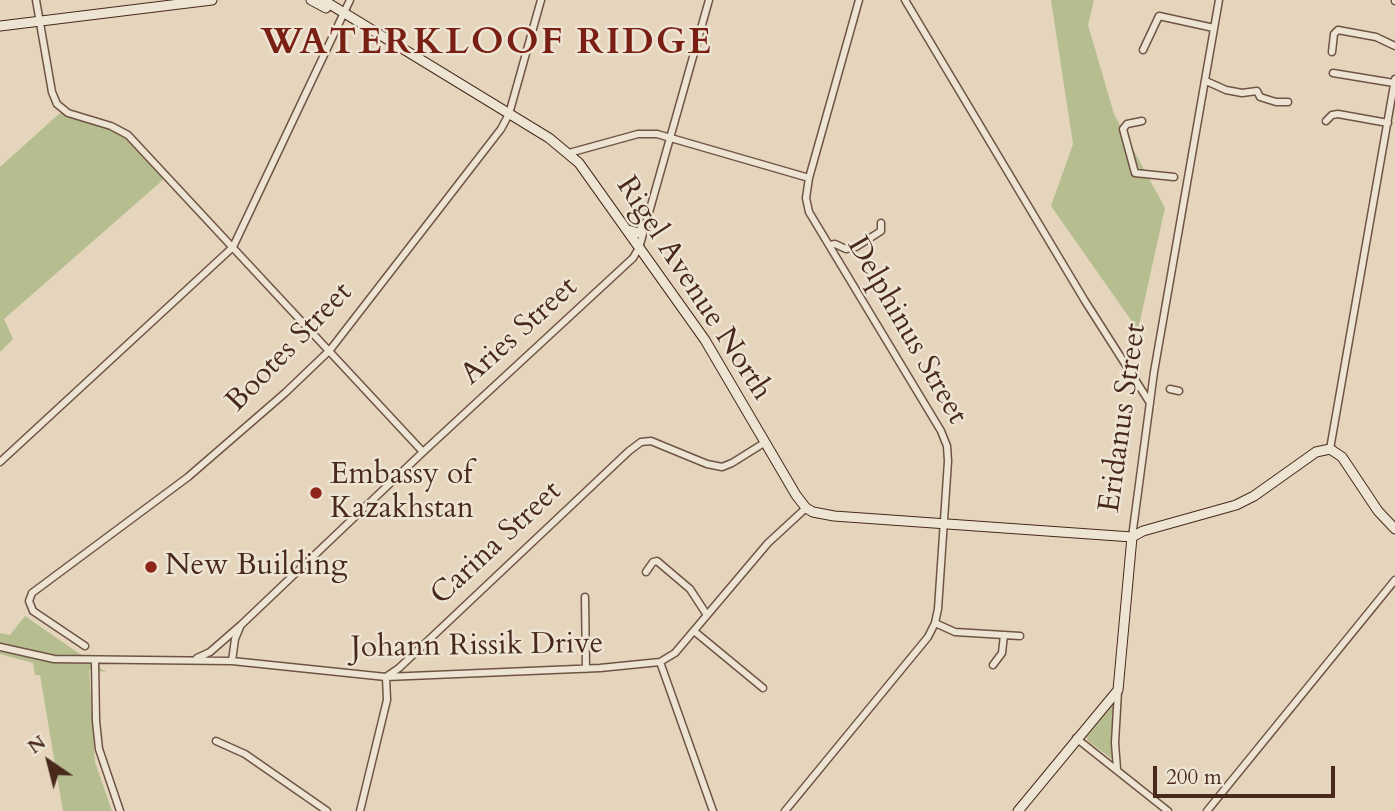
<!DOCTYPE html>
<style>
body{margin:0}
#map{position:relative;width:1395px;height:811px;overflow:hidden;background:#e5d5bd;font-family:Cardo,serif}
canvas{display:block}
.north{position:absolute;left:14px;top:727px;width:70px;height:70px;-webkit-text-stroke:5px #eee4d4;paint-order:stroke;rotate:325deg;font-size:19px;font-weight:700;line-height:28px;text-align:center;color:#48291b}
.north::after{content:'';display:block;margin:auto;width:24px;height:32px;background:#48291b;clip-path:polygon(50% 0,100% 100%,50% 72%,0 100%)}
.scale{position:absolute;left:1153px;top:766px;width:182px;height:32px;box-sizing:border-box;border:4px solid #48291b;border-top:0;padding-left:9px;font-size:21px;line-height:24px;white-space:nowrap;color:#48291b;-webkit-text-stroke:5px #eee4d4;paint-order:stroke}
</style>
<div id="map">
<canvas width="1395" height="811"></canvas>
<div class="north">N</div>
<div class="scale">200 m</div>
</div>
<script>
const ctx = document.querySelector('canvas').getContext('2d');
ctx.lineJoin = 'round';
function paint(path, color) { ctx.fillStyle = color; ctx.fill(path, 'evenodd'); }
const shape = rows => new Path2D(rows.map(r => 'M' + r).join(''));
function stroke(path, color, width, dash) { ctx.strokeStyle = color; ctx.lineWidth = width; ctx.lineCap = dash ? 'butt' : 'round'; ctx.setLineDash(dash || []); ctx.stroke(path); }
function drawText(font, color, halo, rows, align = 'center') {
  ctx.font = font + ' Cardo,serif'; ctx.lineWidth = 5; ctx.setLineDash([]); ctx.textBaseline = 'middle'; ctx.strokeStyle = halo; ctx.fillStyle = color; for (const [text, x, y, turn = 0] of rows) {
    ctx.save(); ctx.translate(x, y); ctx.rotate((+turn || 0) * Math.PI / 180); ctx.textAlign = isNaN(turn) ? turn : align; if (halo) ctx.strokeText(text, 0, 0); ctx.fillText(text, 0, 0); ctx.restore();
  }
}
paint(shape([
 [1051,0,1094,0,1088,25,1114,114,1165,208,1138,330,1051,206,1073,144],
 [60,113,120,133,164,179,4,319,13,339,0,352,0,167],
 [25,616,106,672,89,670,95,762,112,811,63,811,40,675,35,675,33,663,0,654,0,633,10,635],
 [1113,701,1115,701,1112,759,1088,741,1086,735]
]), '#b6bd8f');
const street = shape([
 [36,0,52,92,57,104,68,113,111,126,128,135,423,452],
 [905,0,1085,301,1150,403],
 [1395,0,1395,1],
 [1143,50,1159,16,1214,28],
 [1332,52,1334,34,1338,30,1376,37,1395,46],
 [1333,73,1394,83],
 [1206,81,1226,90,1242,93,1257,91,1260,97,1276,102,1288,102],
 [1142,121,1127,124,1123,129,1135,173,1174,177],
 [1326,121,1332,115,1338,114,1388,123],
 [569,153,638,134,657,134,809,178],
 [830,245,835,244,846,249,856,247,881,231,881,223],
 [1170,389,1179,391],
 [1330,449,1395,79],
 [0,462,233,247,350,0],
 [1132,537,1154,372,1219,0],
 [646,572,653,562,657,561,690,589,707,615],
 [585,597,586,669],
 [935,623,955,632,1004,635,1002,653,993,665],
 [694,631,763,688],
 [1004,635,1020,636],
 [85,646,33,611,29,601,32,593,188,477,285,393,330,350,501,129,509,114,541,0],
 [0,647,54,659,232,661,386,677,600,668,660,662,675,653,768,543,806,508],
 [197,658,210,652,241,625,423,452,633,258,639,248,709,0],
 [95,661,96,721,99,749,120,811],
 [232,661,235,639,240,627],
 [660,662,713,811],
 [1076,738,1168,811],
 [216,741,245,754,327,811],
 [1117,769,1115,743,1118,691],
 [360,811,387,700,386,677,399,668,629,451,641,442,651,441,707,464,722,467,732,463,764,443],
 [785,811,928,637,935,623,938,609,948,461,947,446,941,431,809,212,806,198,809,178,859,0],
 [1207,811,1395,580]
]);
const secondary = shape([
 [311,0,326,8],
 [323,0,549,138,579,163,705,340,796,495,806,508,813,512,834,516,1132,537,1143,531,1236,505,1254,496,1316,452,1330,449,1342,457,1378,511,1395,529],
 [0,26,212,0],
 [628,230,639,233,646,224],
 [1018,811,1118,690,1132,537]
]);
stroke(street, '#6f5444', 9);
stroke(secondary, '#48291b', 11);
stroke(street, '#eee4d4', 6);
stroke(secondary, '#eee4d4', 9);
for (const [x, y, r, color] of [
 [316,493,7,"#8f2418"],
 [151,567,7,"#8f2418"]
]) { const dot = new Path2D(); dot.arc(x, y, r, 0, 2 * Math.PI); ctx.fillStyle = color; ctx.fill(dot); stroke(dot, '#eee4d4', 2.5); }
drawText('30px', '#48291b', '#eee4d4', [
 ["Rigel Avenue North",693,289,57],
 ["Delphinus Street",906,331,60],
 ["Aries Street",520,332,-42],
 ["Bootes Street",290,348,-46],
 ["Eridanus Street",1124,418,-82],
 ["Carina Street",497,544,-43],
 ["Johann Rissik Drive",477,647,-1]
]);
drawText('30px', '#48291b', '#eee4d4', [
 ["Embassy of",330,476],
 ["Kazakhstan",330,510],
 ["New Building",165,567]
], 'left');
ctx.letterSpacing = '2px';
drawText('bold 37px', '#7a1f14', '#eee4d4', [
 ["WATERKLOOF RIDGE",487,44]
]);
ctx.letterSpacing = '0px';
</script>
